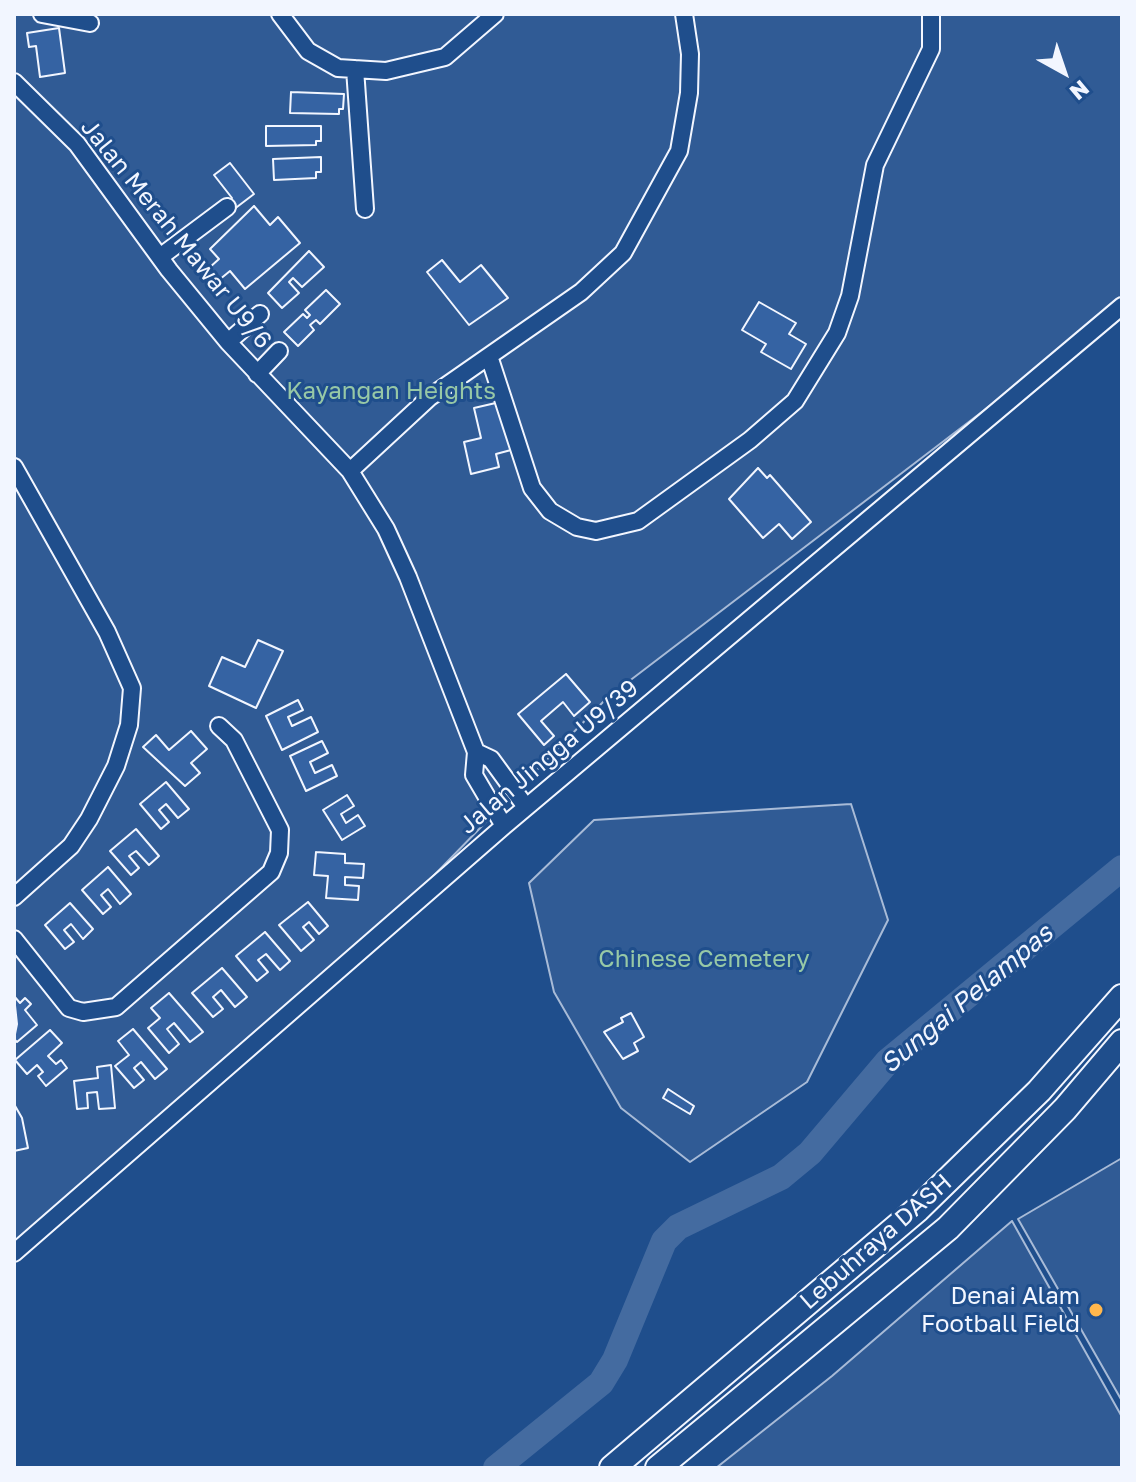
<!DOCTYPE html>
<style>
body{margin:0}
#map{position:relative;width:1136px;height:1482px;overflow:hidden;background:#1f4e8c;font-family:"Golos Text",sans-serif}
canvas{display:block}
.frame{position:absolute;inset:0;border:16px solid #f2f6ff;pointer-events:none}
.north{position:absolute;left:1024px;top:32px;width:80px;height:80px;-webkit-text-stroke:6px #1f4e8c;paint-order:stroke;rotate:140deg;font-size:22px;font-weight:700;line-height:32px;text-align:center;color:#f2f6ff}
.north::after{content:'';display:block;margin:auto;width:28px;height:36px;background:#f2f6ff;clip-path:polygon(50% 0,100% 100%,50% 72%,0 100%)}
</style>
<div id="map">
<canvas width="1136" height="1482"></canvas>
<div class="frame"></div>
<div class="north">N</div>
</div>
<script>
const ctx = document.querySelector('canvas').getContext('2d');
ctx.lineJoin = 'round';
function paint(path, color) { ctx.fillStyle = color; ctx.fill(path, 'evenodd'); }
const shape = rows => new Path2D(rows.map(r => 'M' + r).join(''));
function stroke(path, color, width, dash) { ctx.strokeStyle = color; ctx.lineWidth = width; ctx.lineCap = dash ? 'butt' : 'round'; ctx.setLineDash(dash || []); ctx.stroke(path); }
function drawText(font, color, halo, rows, align = 'center') {
  ctx.font = font + ' "Golos Text",sans-serif'; ctx.lineWidth = 6; ctx.setLineDash([]); ctx.textBaseline = 'middle'; ctx.strokeStyle = halo; ctx.fillStyle = color; for (const [text, x, y, turn = 0] of rows) {
    ctx.save(); ctx.translate(x, y); ctx.rotate((+turn || 0) * Math.PI / 180); ctx.textAlign = isNaN(turn) ? turn : align; if (halo) ctx.strokeText(text, 0, 0); ctx.fillText(text, 0, 0); ctx.restore();
  }
}
const green = shape([
 [14,14,1122,14,1122,305,607,698,366,945,14,1247,14,14],
 [851,804,888,920,807,1082,690,1162,621,1108,554,992,529,883,594,820,851,804],
 [1122,1158,1122,1401,1018,1219,1122,1158],
 [1012,1221,1122,1417,1122,1468,716,1468,832,1376,1012,1221]
]);
paint(green, '#305b95');
stroke(green, '#a8bbd7', 2);
stroke(shape([
 [496,1468,601,1383,615,1360,664,1241,678,1227,781,1177,810,1153,888,1061,1122,868]
]), '#446ba0', 26);
const building = shape([
 [59,28,65,73,40,77,36,46,29,47,27,33,59,28],
 [291,92,344,94,343,109,339,109,339,114,290,113,291,92],
 [266,126,321,126,321,141,316,141,316,145,266,146,266,126],
 [321,157,321,172,316,172,316,178,274,180,273,159,321,157],
 [230,163,254,194,233,210,227,201,232,198,214,175,230,163],
 [254,206,270,225,278,217,300,243,245,289,230,271,219,280,209,268,219,259,210,249,254,206],
 [309,251,324,267,302,287,293,278,289,282,299,293,282,308,268,293,309,251],
 [442,260,460,282,481,265,508,298,469,325,427,272,442,260],
 [326,290,340,304,320,324,316,320,310,325,314,330,298,346,284,332,303,314,307,318,310,315,305,310,326,290],
 [759,302,796,323,789,334,806,344,791,369,761,352,766,344,742,330,759,302],
 [500,402,511,450,496,454,499,467,471,474,464,442,481,438,474,408,500,402],
 [758,468,767,478,770,475,811,522,792,539,779,524,763,538,729,499,758,468],
 [258,640,283,651,256,708,209,686,222,657,245,667,258,640],
 [566,674,590,702,574,716,563,702,541,721,554,736,544,745,518,714,566,674],
 [298,700,303,710,288,717,292,726,311,717,318,732,282,750,266,716,298,700],
 [191,731,207,749,191,763,200,773,185,786,143,747,156,735,169,750,191,731],
 [322,741,328,753,310,762,315,773,332,765,337,776,306,791,290,756,322,741],
 [166,782,189,809,178,818,166,804,159,810,169,822,161,829,140,804,166,782],
 [347,795,354,806,341,814,346,823,358,815,365,826,342,840,323,810,347,795],
 [136,829,159,856,149,865,136,851,129,856,139,868,131,875,110,851,136,829],
 [316,852,345,854,345,863,364,864,363,878,345,877,345,885,359,886,358,900,326,898,328,876,314,875,316,852],
 [108,867,131,894,120,904,108,889,101,895,111,907,103,914,82,890,108,867],
 [308,902,328,926,319,934,309,922,303,927,314,940,301,951,279,925,308,902],
 [70,903,93,929,83,939,71,924,64,930,74,942,65,949,45,925,70,903],
 [265,932,290,961,280,970,266,954,258,960,268,972,257,981,236,956,265,932],
 [222,968,247,997,235,1007,221,990,213,997,223,1009,213,1017,192,993,222,968],
 [169,993,203,1032,190,1042,174,1023,167,1029,179,1044,169,1053,148,1028,160,1018,151,1008,169,993],
 [14,996,20,1003,25,998,31,1004,25,1010,37,1025,17,1042,14,1039,17,1024,14,996],
 [631,1013,644,1037,634,1043,638,1051,623,1059,604,1032,623,1022,621,1018,631,1013],
 [133,1029,167,1069,155,1079,141,1062,134,1068,144,1080,134,1088,115,1066,129,1055,118,1041,133,1029],
 [50,1030,62,1043,48,1056,56,1064,61,1060,67,1068,46,1086,38,1076,43,1072,37,1065,27,1074,15,1060,50,1030],
 [111,1065,115,1108,99,1109,97,1092,87,1093,88,1108,77,1109,74,1081,98,1078,97,1067,111,1065],
 [668,1089,694,1106,690,1114,663,1098,668,1089],
 [14,1104,22,1118,28,1148,14,1151,14,1104]
]);
paint(building, '#3563a3');
stroke(building, '#f2f6ff', 2);
const minor = shape([
 [42,14,90,23],
 [280,14,308,51,338,68,386,71,445,57,495,14],
 [355,69,365,209],
 [14,82,77,144,169,270,228,342,350,471,386,529,408,577,476,752,474,775,504,826],
 [160,257,227,207],
 [228,342,260,314],
 [489,356,532,488,550,511,577,527,596,531,638,521,750,440,795,401,837,333,850,296,875,165,931,49,931,14],
 [257,374,279,351],
 [14,467,107,632,132,688,129,725,116,766,89,819,71,846,14,897],
 [350,471,430,397,581,292,623,253,679,151,689,93,690,54,684,14],
 [476,752,491,759,526,807],
 [14,939,69,1008,83,1012,116,1007,271,872,279,853,280,830,234,740,219,726],
 [14,1253,504,826,1122,306]
]);
const highway = shape([
 [612,1468,918,1209,1039,1091,1122,997],
 [658,1468,948,1228,1065,1109,1122,1042]
]);
stroke(minor, '#f2f6ff', 20);
stroke(highway, '#f2f6ff', 28);
stroke(minor, '#1f4e8c', 16);
stroke(highway, '#1f4e8c', 24);
for (const [x, y, r, color] of [
 [1096,1310,8,"#ffb74d"]
]) { const dot = new Path2D(); dot.arc(x, y, r, 0, 2 * Math.PI); ctx.fillStyle = color; ctx.fill(dot); stroke(dot, '#1f4e8c', 3); }
drawText('24px', '#f2f6ff', '#1f4e8c', [
 ["Jalan Merah Mawar U9/6",176,234,51],
 ["Jalan Jingga U9/39",549,757,-40],
 ["Lebuhraya DASH",876,1242,-41]
]);
drawText('24px', '#97c8a6', '#1f4e8c', [
 ["Kayangan Heights",391,391],
 ["Chinese Cemetery",704,959]
]);
drawText('24px', '#f2f6ff', '#1f4e8c', [
 ["Denai Alam",1080,1296],
 ["Football Field",1080,1324]
], 'right');
drawText('italic 26px', '#f2f6ff', '#1f4e8c', [
 ["Sungai Pelampas",967,999,-40]
]);
</script>
